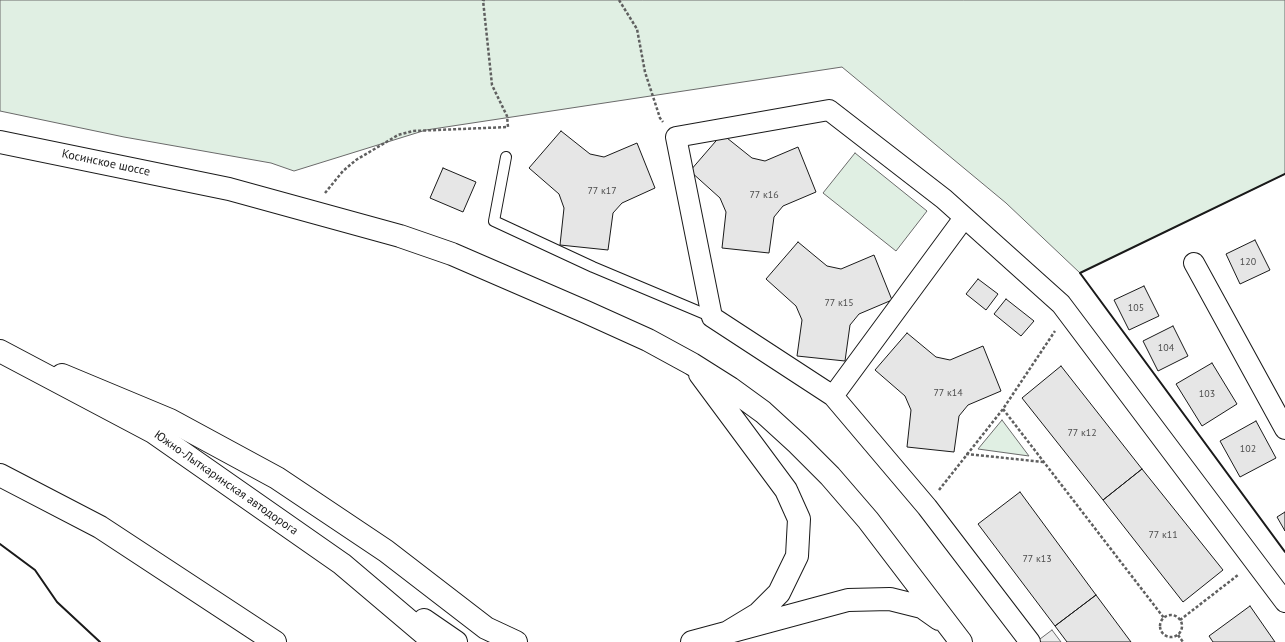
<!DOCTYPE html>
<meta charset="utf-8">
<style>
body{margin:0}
canvas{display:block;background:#fff}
</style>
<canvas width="1285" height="642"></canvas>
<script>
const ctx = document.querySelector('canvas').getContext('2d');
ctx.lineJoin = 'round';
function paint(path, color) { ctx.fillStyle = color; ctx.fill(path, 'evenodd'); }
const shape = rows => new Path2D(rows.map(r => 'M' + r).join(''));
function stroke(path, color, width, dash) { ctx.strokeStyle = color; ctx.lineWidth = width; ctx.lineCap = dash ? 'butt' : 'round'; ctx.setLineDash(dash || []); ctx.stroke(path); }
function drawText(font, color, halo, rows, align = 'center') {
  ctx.font = font + ' "PT Sans",sans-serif'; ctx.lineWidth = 3; ctx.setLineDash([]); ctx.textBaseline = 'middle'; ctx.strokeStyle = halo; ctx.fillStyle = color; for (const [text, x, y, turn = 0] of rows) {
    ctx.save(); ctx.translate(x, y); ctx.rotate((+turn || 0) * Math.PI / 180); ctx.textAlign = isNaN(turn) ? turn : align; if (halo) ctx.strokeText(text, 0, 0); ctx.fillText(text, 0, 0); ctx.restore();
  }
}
const green = shape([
 [0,0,1285,0,1285,174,1080,273,1006,203,842,67,426,130,294,171,271,163,124,137,0,111,0,0],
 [855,153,927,211,896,251,823,193,855,153],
 [1002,420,1029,456,978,449,1002,420]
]);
paint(green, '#e0efe3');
stroke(green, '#6a6a6a', 1);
const parking = shape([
 [1052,630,1061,642,1036,642,1052,630]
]);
paint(parking, '#ededed');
stroke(parking, '#6a6a6a', 1);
const building = shape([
 [561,131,590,154,604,157,637,143,655,188,622,203,613,213,608,250,560,245,564,208,559,194,529,168,561,131],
 [722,134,752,158,765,161,798,147,816,192,783,206,774,217,769,253,722,248,726,212,720,198,690,171,722,134],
 [443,168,476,182,463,212,430,198,443,168],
 [1255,240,1270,270,1240,284,1226,254,1255,240],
 [798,242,827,266,841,269,874,255,892,300,859,314,850,325,845,361,797,356,802,320,796,306,766,279,798,242],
 [978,279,998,294,986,310,966,294,978,279],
 [1144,286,1159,316,1129,330,1114,300,1144,286],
 [1006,299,1034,321,1021,336,994,314,1006,299],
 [1173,326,1188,356,1158,371,1143,341,1173,326],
 [907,333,936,357,950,360,983,346,1001,391,968,405,959,416,954,452,907,447,911,410,905,396,875,370,907,333],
 [1212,363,1237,404,1202,426,1176,384,1212,363],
 [1061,366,1142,469,1103,500,1022,398,1061,366],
 [1256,421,1276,458,1240,477,1220,441,1256,421],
 [1142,469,1223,570,1183,602,1103,500,1142,469],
 [1020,492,1096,595,1055,626,978,524,1020,492],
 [1285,512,1285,531,1277,517,1285,512],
 [1096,595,1131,642,1067,642,1055,626,1096,595],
 [1250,606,1275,642,1213,642,1209,636,1250,606]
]);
paint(building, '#e6e6e6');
stroke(building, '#1a1a1a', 1);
const service = shape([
 [506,157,494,221,593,267,712,317]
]);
const minor = shape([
 [1194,263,1285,429],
 [833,396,964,218],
 [1030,642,927,507,833,396,712,317,676,137,829,110,944,199,1061,304,1285,602]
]);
const secondary = shape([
 [0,142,229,189,400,236,452,254,586,312,648,340,692,364,730,388,763,412,798,444,830,476,868,520,961,642],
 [700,374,786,490,799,519,797,556,779,593,758,614,725,634],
 [62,375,170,420,277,478,386,551,486,628,516,642],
 [692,642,848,600,890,599,922,607,939,619]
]);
const primary = shape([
 [0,351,153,432,342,564,434,642],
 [0,475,100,527,275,642],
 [424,620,456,642]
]);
stroke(service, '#1a1a1a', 12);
stroke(minor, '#1a1a1a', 22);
stroke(secondary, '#1a1a1a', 24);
stroke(primary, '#1a1a1a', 24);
stroke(shape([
 [619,0,637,29,645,72,660,118,663,122],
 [325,193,343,171,356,160,398,135,413,131,508,127,507,116,492,85,483,0,485,0],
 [1003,409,1164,618],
 [966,454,1044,462],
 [939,490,1003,409,1055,331],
 '1160 626a11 11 0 1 1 22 0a11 11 0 1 1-22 0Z',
 [1180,620,1238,575],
 [1178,635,1183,642]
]), '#5f5f5f', 2.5, [3, 2]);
stroke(service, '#fff', 10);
stroke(minor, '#fff', 20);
stroke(secondary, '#fff', 22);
stroke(primary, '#fff', 22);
stroke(shape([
 [1285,174,1080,273,1285,552],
 [0,544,35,570,57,602,100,642]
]), '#1a1a1a', 2);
drawText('10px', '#4d4d4d', null, [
 ["77 к17",602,191],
 ["77 к16",764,195],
 ["120",1248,262],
 ["77 к15",839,303],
 ["105",1136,308],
 ["104",1166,348],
 ["77 к14",948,393],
 ["103",1207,394],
 ["77 к12",1082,433],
 ["102",1248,449],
 ["77 к11",1163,535],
 ["77 к13",1037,559]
]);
drawText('12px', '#1a1a1a', '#fff', [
 ["Косинское шоссе",106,163,12],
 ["Южно-Лыткаринская автодорога",226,483,35]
]);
</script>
